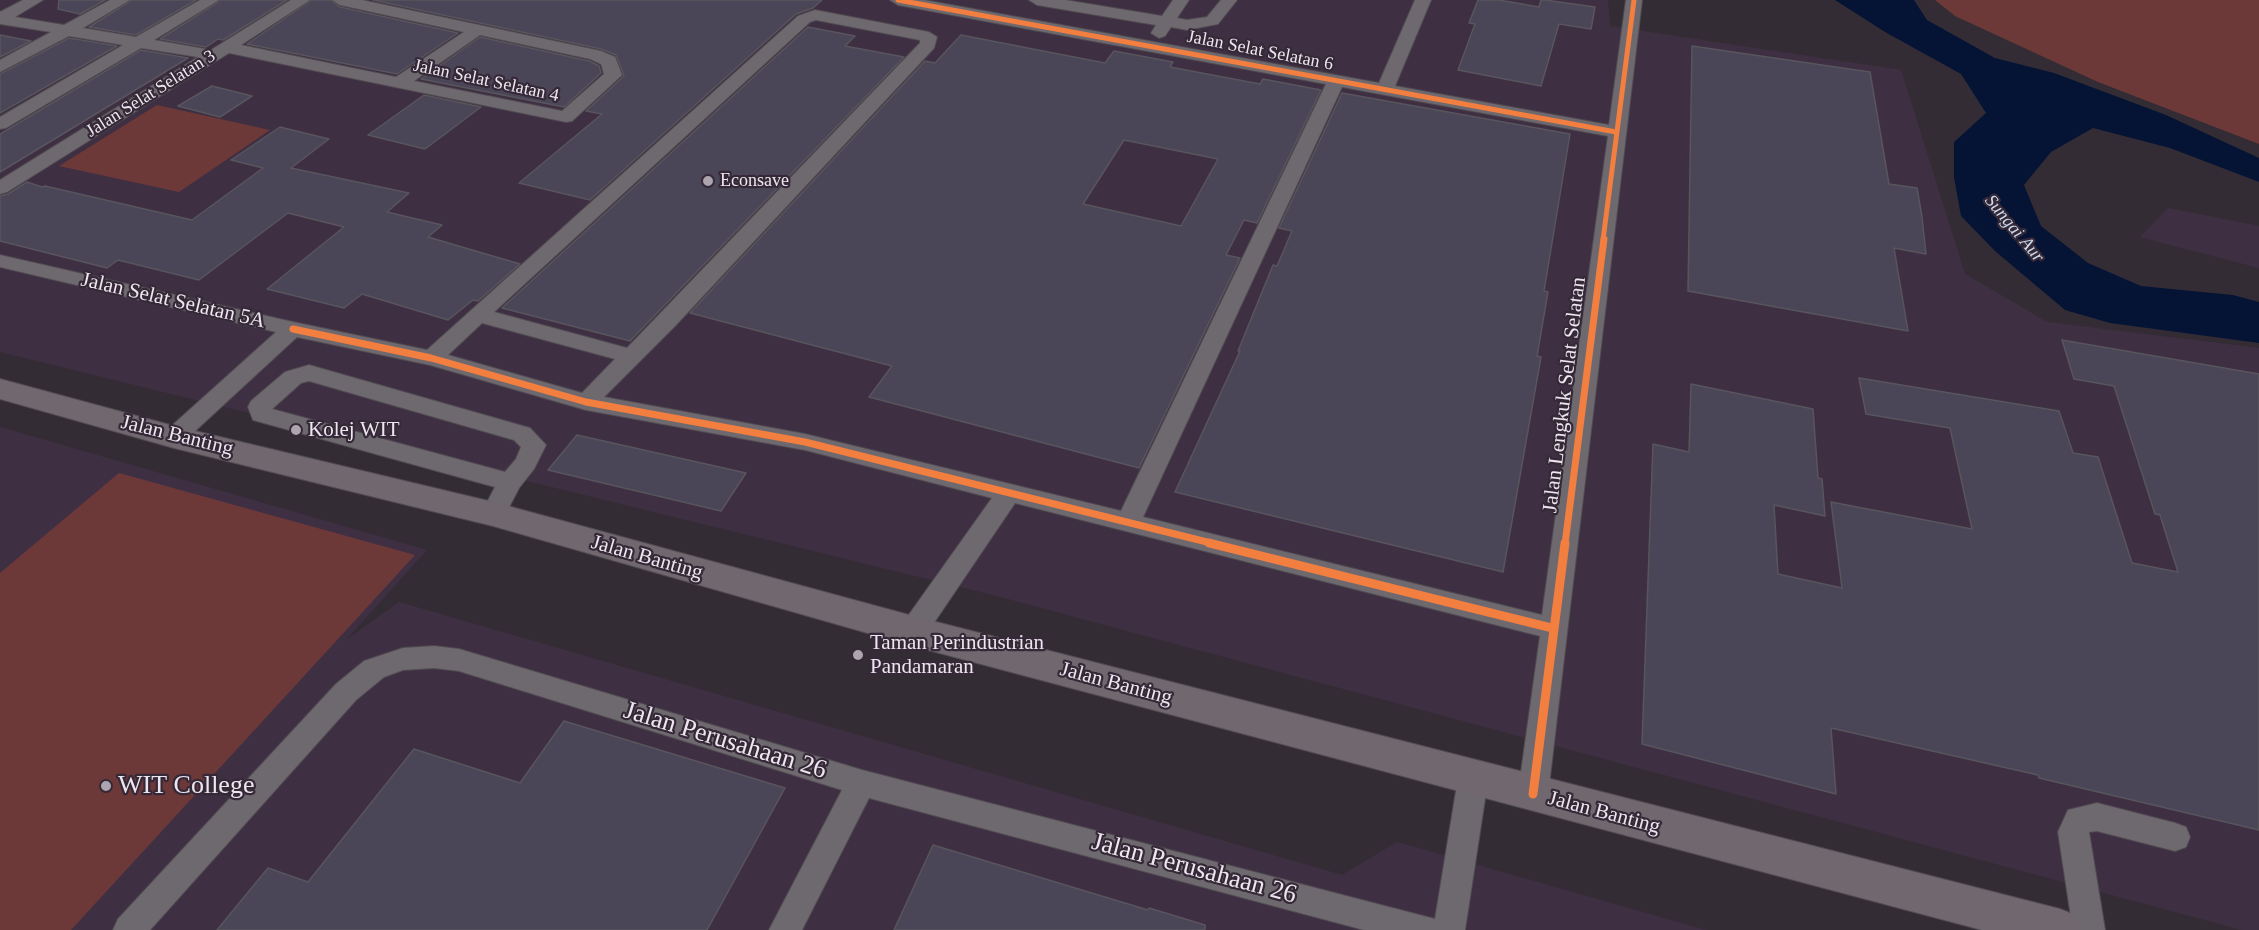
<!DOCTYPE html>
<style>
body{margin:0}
canvas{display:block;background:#332c34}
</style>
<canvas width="2259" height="930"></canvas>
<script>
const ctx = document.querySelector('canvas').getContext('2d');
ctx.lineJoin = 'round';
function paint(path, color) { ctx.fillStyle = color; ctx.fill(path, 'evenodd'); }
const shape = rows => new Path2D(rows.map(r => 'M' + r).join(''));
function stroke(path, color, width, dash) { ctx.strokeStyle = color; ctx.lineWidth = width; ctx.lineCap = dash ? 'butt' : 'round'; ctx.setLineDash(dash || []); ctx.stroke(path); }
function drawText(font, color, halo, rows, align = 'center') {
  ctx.font = font + ' "Times New Roman",serif'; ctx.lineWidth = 4.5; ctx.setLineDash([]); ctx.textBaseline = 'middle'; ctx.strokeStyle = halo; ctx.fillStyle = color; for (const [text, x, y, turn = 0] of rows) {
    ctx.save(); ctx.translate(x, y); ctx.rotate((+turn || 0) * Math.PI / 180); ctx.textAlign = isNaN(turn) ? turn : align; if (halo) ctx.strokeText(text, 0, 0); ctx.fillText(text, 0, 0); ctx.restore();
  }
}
paint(shape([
 [0,0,1608,0,1610,26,1901,70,1965,274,2047,322,2259,348,2259,930,2242,930,993,595,0,352],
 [2168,208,2259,226,2259,268,2140,237],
 [0,427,427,550,346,640,399,602,1342,875,1397,842,1706,930,0,930]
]), '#3f2f43');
paint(shape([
 [1935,0,2259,0,2259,144,2098,82,1955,16],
 [157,105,270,130,179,192,59,166],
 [119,473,415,555,71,930,0,930,0,573]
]), '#6d3938');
paint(shape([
 [1835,0,1914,0,1927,20,1995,58,2054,73,2166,115,2259,158,2259,182,2170,148,2093,128,2051,152,2024,185,2041,226,2088,263,2141,286,2233,295,2259,302,2259,343,2110,323,2065,310,1995,251,1961,216,1954,178,1954,142,1986,113,1961,74,1885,32]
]), '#051435');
const building = shape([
 [59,0,105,0,80,14,58,9,59,0],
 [132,0,196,0,136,35,89,27,132,0],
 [221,0,287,0,223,40,218,39,206,47,160,39,221,0],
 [312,0,330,0,340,7,458,33,397,74,247,44,312,0],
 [373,0,822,0,813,8,796,14,590,200,519,183,602,114,586,111,624,76,616,55,601,49,373,0],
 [1478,0,1499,0,1539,7,1541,0,1545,0,1595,7,1591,29,1559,24,1541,86,1458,70,1475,24,1469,23,1478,0],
 [808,27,855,36,845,46,904,57,630,341,502,308,808,27],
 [0,35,31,41,0,57,0,35],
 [961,35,1105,63,1114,51,1173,62,1170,67,1260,84,1263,79,1321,90,1257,223,1244,220,1226,255,1240,258,1139,468,869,397,892,366,690,313,925,61,935,63,961,35],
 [1124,140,1218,159,1181,226,1083,204,1124,140],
 [480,37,589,61,599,66,601,73,564,107,421,79,480,37],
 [69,38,117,46,0,113,0,74,69,38],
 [1692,46,1870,72,1889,184,1917,188,1922,217,1926,254,1894,248,1908,331,1688,291,1692,46],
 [141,50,188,58,0,172,0,134,141,50],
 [212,86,252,96,220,117,178,106,212,86],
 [1342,93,1570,134,1544,291,1548,292,1537,356,1541,357,1503,572,1175,492,1240,351,1238,351,1273,265,1277,266,1292,231,1279,228,1342,93],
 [424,95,481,107,425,149,368,135,424,95],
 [280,127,329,139,291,168,409,193,387,212,442,225,428,237,520,264,478,301,473,300,448,320,362,294,344,308,267,289,344,227,288,213,199,280,118,260,107,268,0,241,0,196,8,194,27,182,42,187,45,186,192,220,263,168,231,160,280,127],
 [2062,340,2259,374,2259,830,2039,778,2038,775,1831,728,1836,794,1642,744,1653,444,1689,452,1691,384,1813,409,1818,478,1822,479,1825,516,1774,505,1778,574,1842,588,1831,502,1972,529,1950,428,1866,414,1859,378,2059,411,2073,453,2098,457,2132,563,2178,572,2160,515,2155,514,2114,386,2074,379,2062,340],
 [577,435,746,473,721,511,548,470,577,435],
 [564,721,785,788,707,930,217,930,268,868,308,882,414,749,520,783,564,721],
 [933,845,1148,910,1149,908,1205,925,1205,930,894,930,933,845]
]);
paint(building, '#4b4558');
stroke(building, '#58555c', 1.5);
const minor = shape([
 [23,0,43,0,15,17,64,25,110,0,130,0,83,28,136,37,200,0,219,0,154,40,211,50,291,0,310,0,241,45,396,77,464,32,340,5,332,0,362,0,601,51,615,57,622,75,572,121,566,122,229,53,7,192,0,194,0,180,198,57,141,48,6,128,0,129,0,117,123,45,69,36,0,72,0,60,51,32,0,24,0,12,23,0],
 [480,35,590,59,601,64,604,74,562,111,414,81,480,35],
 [890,0,924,0,1379,83,1415,0,1431,0,1395,86,1609,125,1626,0,1642,0,1548,794,1544,804,1533,808,1522,804,1518,794,1540,636,1015,503,923,639,913,642,903,639,900,631,903,623,992,498,805,450,586,410,430,365,297,337,182,443,174,445,166,443,162,437,166,431,276,332,0,267,0,255,293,322,427,350,798,16,815,10,929,32,937,37,934,48,675,326,604,397,805,434,1121,511,1326,84,898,5,890,0],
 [816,20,920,40,920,43,627,348,494,312,810,22,816,20],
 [1342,87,1608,136,1542,615,1143,517,1342,87],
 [482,323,615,359,582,393,448,355,482,323],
 [1029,0,1065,0,1162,16,1173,0,1189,0,1177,18,1187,20,1207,17,1221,0,1237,0,1218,24,1187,30,1171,27,1165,36,1159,38,1151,33,1156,25,1037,5,1029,0],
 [309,365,530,428,546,445,534,469,519,488,502,521,493,523,484,521,481,514,495,487,253,420,248,407,251,401,285,372,309,365],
 [309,381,514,440,521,447,516,459,505,472,272,409,301,383,309,381],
 [434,646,459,649,862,770,1435,919,1458,779,1463,770,1473,766,1483,770,1488,779,1465,930,1364,930,869,798,802,930,769,930,842,790,459,671,434,668,403,670,384,677,356,700,150,930,113,930,118,919,336,684,364,661,403,648,434,646],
 [2097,803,2175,823,2186,827,2190,837,2186,847,2175,851,2097,831,2089,832,2105,930,2073,930,2058,832,2068,810,2097,803]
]);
const major = shape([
 [0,379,174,426,493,502,913,616,2060,909,2075,915,2081,930,1982,930,913,646,493,526,174,448,0,399,0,379]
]);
stroke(minor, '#514b52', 2);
stroke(major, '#514b52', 2);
paint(minor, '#6e696f');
paint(major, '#70676f');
stroke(shape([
 [898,0,1616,132],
 [1603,240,1634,0]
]), '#f27e40', 5);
stroke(shape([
 [293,329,431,358,586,402,805,442,1215,544],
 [1565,544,1604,239]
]), '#f27e40', 7);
stroke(shape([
 [1209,543,1552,628],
 [1533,794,1565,543]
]), '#f27e40', 9);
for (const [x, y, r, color] of [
 [708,181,6,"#aca4ae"],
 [296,430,6,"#aca4ae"],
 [858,655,6,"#aca4ae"],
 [106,786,6,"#aca4ae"]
]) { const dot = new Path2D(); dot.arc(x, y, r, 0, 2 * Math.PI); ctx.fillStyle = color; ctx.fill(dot); stroke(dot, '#352938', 2); }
drawText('18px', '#ede5ef', '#352938', [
 ["Jalan Selat Selatan 6",1260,51,11],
 ["Jalan Selat Selatan 4",486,81,12],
 ["Jalan Selat Selatan 3",151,94,-32]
]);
drawText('18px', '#ede5ef', '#352938', [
 ["Econsave",720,181]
], 'left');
drawText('italic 18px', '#cbdaed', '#352938', [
 ["Sungai Aur",2014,229,50]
]);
drawText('21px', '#ede5ef', '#352938', [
 ["Jalan Selat Selatan 5A",173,301,13],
 ["Jalan Lengkuk Selat Selatan",1565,395,-83],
 ["Jalan Banting",177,436,14],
 ["Jalan Banting",647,558,16],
 ["Jalan Banting",1116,684,15],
 ["Jalan Banting",1604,813,15]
]);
drawText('21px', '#ede5ef', '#352938', [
 ["Kolej WIT",308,430],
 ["Taman Perindustrian",870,643],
 ["Pandamaran",870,667]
], 'left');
drawText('26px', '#ede5ef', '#352938', [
 ["Jalan Perusahaan 26",725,741,17],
 ["Jalan Perusahaan 26",1194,869,15]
]);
drawText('26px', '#ede5ef', '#352938', [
 ["WIT College",118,786]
], 'left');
</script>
